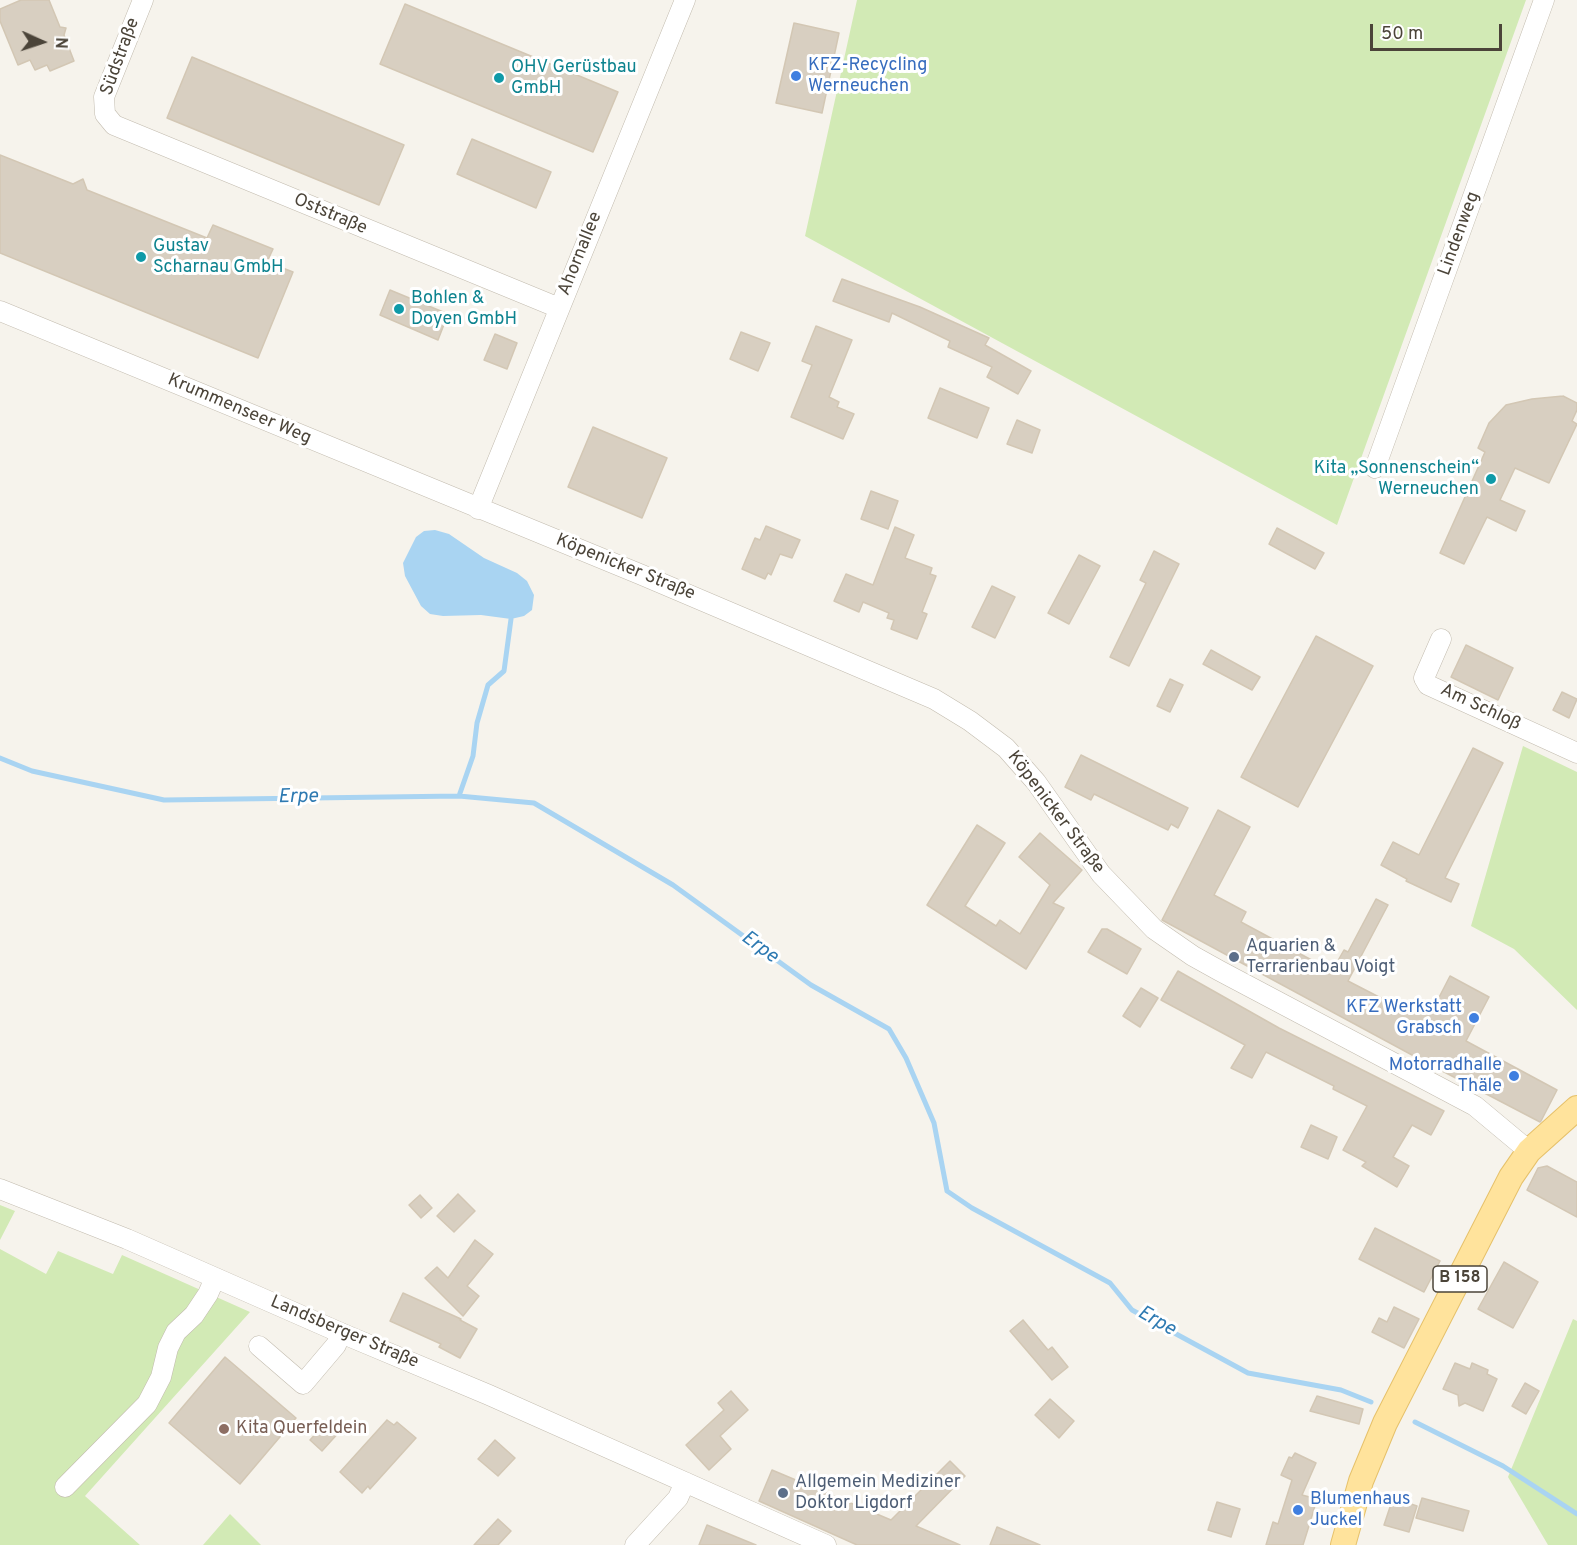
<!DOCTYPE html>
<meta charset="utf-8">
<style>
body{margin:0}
#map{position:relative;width:1577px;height:1545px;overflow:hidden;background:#f6f3ec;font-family:Overpass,sans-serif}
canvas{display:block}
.north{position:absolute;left:12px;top:12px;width:60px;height:60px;-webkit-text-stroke:4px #fff;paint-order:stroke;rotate:93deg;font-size:16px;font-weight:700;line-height:24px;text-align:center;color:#4b4439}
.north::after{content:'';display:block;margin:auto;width:21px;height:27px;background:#4b4439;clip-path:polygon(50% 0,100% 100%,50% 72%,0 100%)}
.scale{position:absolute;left:1370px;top:24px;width:132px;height:27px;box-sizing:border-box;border:3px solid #4b4439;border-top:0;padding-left:8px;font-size:18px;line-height:21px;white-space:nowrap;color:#4b4439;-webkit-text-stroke:4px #fff;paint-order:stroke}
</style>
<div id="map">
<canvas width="1577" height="1545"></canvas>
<div class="north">N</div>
<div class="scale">50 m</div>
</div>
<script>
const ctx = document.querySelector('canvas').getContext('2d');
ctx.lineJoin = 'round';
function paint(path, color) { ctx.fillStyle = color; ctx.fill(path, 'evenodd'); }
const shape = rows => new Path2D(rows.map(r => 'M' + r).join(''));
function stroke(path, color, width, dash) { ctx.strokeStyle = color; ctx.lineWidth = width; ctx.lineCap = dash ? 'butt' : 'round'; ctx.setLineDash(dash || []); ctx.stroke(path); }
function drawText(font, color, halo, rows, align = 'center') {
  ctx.font = font + ' Overpass,sans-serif'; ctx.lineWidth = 6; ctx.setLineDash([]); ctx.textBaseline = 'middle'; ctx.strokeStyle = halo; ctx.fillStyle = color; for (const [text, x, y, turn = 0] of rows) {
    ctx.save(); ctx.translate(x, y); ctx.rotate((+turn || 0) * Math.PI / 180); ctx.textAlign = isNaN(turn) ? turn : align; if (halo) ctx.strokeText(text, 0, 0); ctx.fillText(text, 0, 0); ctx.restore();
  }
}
paint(shape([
 [857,0,1526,0,1337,525,805,236],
 [1523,746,1577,772,1577,1010,1514,949,1471,926],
 [0,1205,15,1211,0,1240],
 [0,1249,46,1274,58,1251,113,1274,122,1255,250,1312,85,1496,140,1545,0,1545],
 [1573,1319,1577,1321,1577,1545,1548,1545,1508,1477],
 [230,1514,261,1545,203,1545]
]), '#d2eab5');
paint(shape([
 [435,530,449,534,484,558,517,573,527,581,534,595,532,610,524,616,511,619,481,615,443,616,430,614,421,606,405,576,403,563,416,537,424,531]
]), '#a9d4f2');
stroke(shape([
 [0,758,32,771,164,800,459,796,534,803,673,885,811,985,889,1029,906,1058,934,1123,947,1191,972,1208,1110,1283,1132,1310,1248,1373,1341,1390,1371,1402],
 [459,796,473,756,477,723,488,685,504,671,511,619],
 [1415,1422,1503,1466,1577,1514]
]), '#a9d4f2', 5);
const building = shape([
 [21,0,49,0,60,27,66,28,64,35,74,61,50,71,47,65,35,70,30,60,18,65,0,21,0,9,21,0],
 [405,4,618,92,593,152,380,64,405,4],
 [794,23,839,33,822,113,776,103,794,23],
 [192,57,404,145,379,205,167,118,192,57],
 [472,139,551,172,536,208,457,174,472,139],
 [0,155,73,184,83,179,87,190,207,238,213,225,273,249,267,262,293,272,258,358,0,253,0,155],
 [842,279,920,307,989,338,985,345,1031,371,1018,394,987,377,992,367,948,347,950,341,892,313,889,322,833,301,842,279],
 [390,290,448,314,438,340,380,315,390,290],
 [816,326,852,340,829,397,839,402,837,407,854,414,843,439,791,417,812,365,802,361,816,326],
 [741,332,770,343,758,371,730,359,741,332],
 [495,334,517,343,507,369,484,360,495,334],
 [940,388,989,408,977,438,928,418,940,388],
 [1563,396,1577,403,1577,410,1572,421,1577,424,1549,483,1515,468,1500,500,1525,511,1516,531,1487,517,1464,564,1440,553,1485,452,1478,448,1489,423,1506,405,1532,399,1563,396],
 [1017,420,1040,430,1032,453,1007,444,1017,420],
 [593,427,667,458,642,518,568,487,593,427],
 [871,491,898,501,888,529,861,519,871,491],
 [766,526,800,540,792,558,780,554,771,575,768,573,765,579,742,569,755,538,760,540,766,526],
 [895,527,914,535,905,558,932,568,930,574,936,576,922,612,927,614,917,639,891,629,894,620,887,618,889,613,863,602,859,612,834,601,846,574,873,585,895,527],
 [1277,528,1324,553,1315,569,1269,544,1277,528],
 [1154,551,1179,564,1129,666,1110,657,1146,583,1140,580,1154,551],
 [1079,555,1100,566,1069,624,1048,613,1079,555],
 [992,586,1015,597,995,638,972,627,992,586],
 [1316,636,1373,666,1298,807,1241,777,1316,636],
 [1466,645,1513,668,1498,700,1451,677,1466,645],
 [1211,650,1260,677,1252,690,1203,664,1211,650],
 [1170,679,1183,685,1170,712,1157,706,1170,679],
 [1562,692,1577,699,1569,718,1553,710,1562,692],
 [1473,748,1503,763,1445,878,1459,884,1451,902,1406,881,1407,879,1381,865,1393,842,1419,855,1473,748],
 [1081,755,1188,808,1178,828,1171,824,1168,830,1094,794,1091,800,1065,787,1081,755],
 [1218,810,1250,827,1214,895,1246,912,1241,922,1332,971,1344,950,1348,952,1376,899,1388,905,1348,981,1410,1013,1416,1003,1432,1011,1450,976,1489,997,1466,1041,1557,1090,1541,1121,1540,1122,1425,1062,1162,920,1218,810],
 [977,825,1005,843,965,906,996,926,1000,920,1020,934,1050,885,1019,857,1040,833,1082,870,1053,903,1064,908,1026,969,927,905,977,825],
 [1102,929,1107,929,1141,949,1127,974,1088,952,1102,929],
 [1178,971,1279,1028,1444,1111,1431,1135,1412,1125,1393,1157,1409,1166,1397,1187,1362,1166,1366,1162,1343,1150,1367,1106,1333,1089,1334,1086,1266,1052,1252,1078,1231,1068,1245,1045,1161,1000,1178,971],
 [1141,988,1158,998,1140,1027,1123,1016,1141,988],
 [1311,1125,1337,1137,1328,1159,1301,1147,1311,1125],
 [1547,1166,1577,1182,1577,1217,1527,1190,1538,1168,1547,1166],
 [458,1194,475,1211,454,1232,437,1216,458,1194],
 [420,1195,432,1208,421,1218,409,1205,420,1195],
 [1375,1228,1440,1261,1424,1292,1359,1259,1375,1228],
 [475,1240,493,1254,467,1286,479,1296,463,1316,425,1278,437,1267,448,1278,475,1240],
 [1504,1262,1538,1282,1513,1328,1478,1309,1504,1262],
 [403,1293,461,1319,460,1320,477,1329,460,1358,439,1347,441,1344,390,1321,403,1293],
 [1394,1307,1419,1319,1404,1348,1372,1332,1379,1318,1387,1322,1394,1307],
 [1023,1320,1048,1350,1052,1347,1068,1367,1052,1380,1010,1331,1023,1320],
 [225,1357,296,1418,240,1484,169,1423,225,1357],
 [1455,1363,1470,1369,1472,1363,1488,1370,1487,1374,1497,1379,1483,1411,1465,1403,1459,1406,1458,1395,1443,1389,1455,1363],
 [1525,1383,1539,1391,1526,1414,1512,1406,1525,1383],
 [731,1391,748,1410,720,1436,731,1449,709,1470,686,1445,724,1410,718,1403,731,1391],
 [1317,1396,1363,1409,1359,1424,1310,1411,1317,1396],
 [1050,1399,1074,1421,1059,1438,1035,1415,1050,1399],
 [329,1419,341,1430,322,1451,310,1440,329,1419],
 [387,1420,394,1425,397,1422,416,1438,370,1489,368,1486,362,1493,340,1472,387,1420],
 [495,1440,515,1458,498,1476,478,1459,495,1440],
 [1295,1453,1316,1463,1302,1495,1317,1499,1308,1529,1303,1545,1266,1545,1273,1522,1278,1524,1292,1480,1281,1475,1289,1457,1292,1458,1295,1453],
 [950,1461,965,1476,916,1526,960,1545,857,1545,759,1501,772,1470,891,1520,950,1461],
 [1393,1498,1417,1506,1409,1532,1384,1525,1393,1498],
 [1422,1498,1469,1511,1463,1531,1416,1518,1422,1498],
 [1217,1502,1240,1509,1231,1537,1208,1530,1217,1502],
 [498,1519,511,1531,498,1545,474,1545,498,1519],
 [707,1525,756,1545,699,1545,707,1525],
 [997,1527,1040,1545,990,1545,997,1527]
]);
paint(building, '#d8cfc1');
stroke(building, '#d3c7b4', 1.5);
const minor = shape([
 [143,0,104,97,105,114,114,125,559,308],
 [0,311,642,575,934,699,970,721,1006,748,1036,782,1101,874,1154,929,1193,956,1220,971,1475,1106,1529,1151],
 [1375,468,1544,0],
 [478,509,685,0],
 [1441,639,1424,678,1428,685,1577,753],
 [0,1189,127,1239,341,1333,489,1395,826,1545],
 [259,1346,303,1384,336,1345,341,1333],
 [65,1487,147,1404,161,1377,168,1348,176,1332,194,1315,208,1294,215,1278],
 [635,1545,678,1498,685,1482]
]);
const major = shape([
 [1343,1545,1361,1481,1385,1423,1511,1177,1529,1151,1577,1108]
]);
stroke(minor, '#c2bbae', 21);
stroke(major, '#e6c16a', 26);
stroke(minor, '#fff', 20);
stroke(major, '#ffe39c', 24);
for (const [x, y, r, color] of [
 [796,76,6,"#3f7fe0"],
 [499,78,6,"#0f9aa8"],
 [141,257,6,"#0f9aa8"],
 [399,309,6,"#0f9aa8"],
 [1491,479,6,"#0f9aa8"],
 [1234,957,6,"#5c6f8a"],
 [1474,1018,6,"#3f7fe0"],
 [1514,1076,6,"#3f7fe0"],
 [224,1429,6,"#8d6e63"],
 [783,1493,6,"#5c6f8a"],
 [1298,1510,6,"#3f7fe0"]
]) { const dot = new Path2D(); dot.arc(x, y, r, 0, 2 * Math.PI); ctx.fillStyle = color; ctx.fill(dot); stroke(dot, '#fff', 2); }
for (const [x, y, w] of [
 [1460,1279,54]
]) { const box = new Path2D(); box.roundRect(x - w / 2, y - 13, w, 26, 4.5); ctx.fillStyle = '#fff'; ctx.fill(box); stroke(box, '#4b4439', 1.5); }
drawText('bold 16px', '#4b4439', null, [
 ["B 158",1460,1279]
]);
drawText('18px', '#4b4439', '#fff', [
 ["Südstraße",121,57,-70],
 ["Oststraße",330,215,23],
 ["Lindenweg",1460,234,-70],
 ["Ahornallee",581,254,-68],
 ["Krummenseer Weg",239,410,23],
 ["Köpenicker Straße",625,568,22],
 ["Am Schloß",1480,708,25],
 ["Köpenicker Straße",1055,813,53],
 ["Landsberger Straße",344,1333,23]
]);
drawText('18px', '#366cbe', '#fff', [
 ["KFZ-Recycling",808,66],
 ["Werneuchen",808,87],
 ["KFZ Werkstatt",1462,1008,"right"],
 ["Grabsch",1462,1029,"right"],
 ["Motorradhalle",1502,1066,"right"],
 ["Thäle",1502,1087,"right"],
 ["Blumenhaus",1310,1500],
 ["Juckel",1310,1521]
], 'left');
drawText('18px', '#0d838f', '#fff', [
 ["OHV Gerüstbau",511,68],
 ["GmbH",511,89],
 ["Gustav",153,247],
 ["Scharnau GmbH",153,268],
 ["Bohlen &",411,299],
 ["Doyen GmbH",411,320],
 ["Kita „Sonnenschein“",1479,469,"right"],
 ["Werneuchen",1479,490,"right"]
], 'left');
drawText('18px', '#4e5e75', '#fff', [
 ["Aquarien &",1246,947],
 ["Terrarienbau Voigt",1246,968],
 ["Allgemein Mediziner",795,1483],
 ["Doktor Ligdorf",795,1504]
], 'left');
drawText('18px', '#785e54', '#fff', [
 ["Kita Querfeldein",236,1429]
], 'left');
drawText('italic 20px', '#2e7ab2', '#fff', [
 ["Erpe",298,798,-1],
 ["Erpe",759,948,36],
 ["Erpe",1156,1322,30]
]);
</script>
